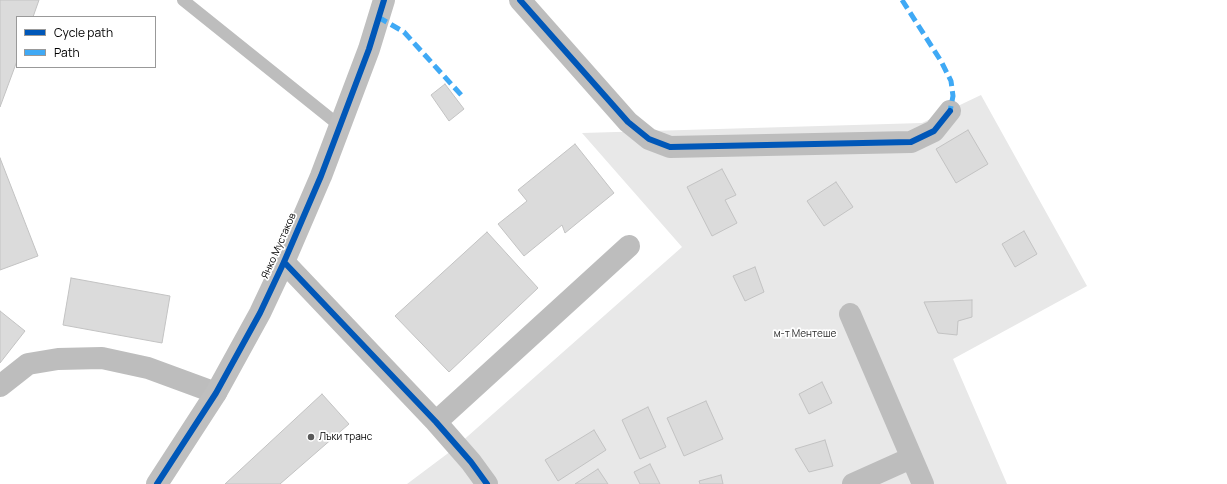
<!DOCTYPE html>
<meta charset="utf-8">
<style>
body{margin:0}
#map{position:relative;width:1227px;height:484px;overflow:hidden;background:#fff;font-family:Manrope,sans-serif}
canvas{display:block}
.legend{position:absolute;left:16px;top:16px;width:140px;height:52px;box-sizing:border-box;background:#fff;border:1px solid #999;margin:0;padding:5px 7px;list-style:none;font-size:12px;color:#000}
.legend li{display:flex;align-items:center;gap:8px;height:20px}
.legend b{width:20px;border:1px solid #999}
</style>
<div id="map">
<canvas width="1227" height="484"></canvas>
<ul class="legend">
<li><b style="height:5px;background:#0057b8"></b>Cycle path</li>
<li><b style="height:5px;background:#3fa9f5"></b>Path</li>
</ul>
</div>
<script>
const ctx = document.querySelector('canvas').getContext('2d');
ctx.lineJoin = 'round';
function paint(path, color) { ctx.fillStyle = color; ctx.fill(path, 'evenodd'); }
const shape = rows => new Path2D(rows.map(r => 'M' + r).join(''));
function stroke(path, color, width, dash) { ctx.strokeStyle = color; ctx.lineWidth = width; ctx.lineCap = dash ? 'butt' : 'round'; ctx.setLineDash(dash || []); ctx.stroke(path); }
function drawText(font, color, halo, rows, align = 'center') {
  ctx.font = font + ' Manrope,sans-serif'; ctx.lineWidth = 3.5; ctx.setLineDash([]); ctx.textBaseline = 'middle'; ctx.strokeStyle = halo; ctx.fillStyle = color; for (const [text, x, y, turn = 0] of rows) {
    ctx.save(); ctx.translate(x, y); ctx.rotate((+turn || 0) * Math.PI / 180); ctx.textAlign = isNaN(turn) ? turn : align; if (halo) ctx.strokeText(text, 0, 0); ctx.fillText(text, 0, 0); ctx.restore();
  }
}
paint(shape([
 [981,95,1087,286,953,359,1007,484,407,484,451,451,682,247,582,133,922,123]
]), '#e8e8e8');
const building = shape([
 [0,0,39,0,33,17,17,17,17,61,0,107,0,0],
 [445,84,464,109,449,121,431,95,445,84],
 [968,130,988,164,956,183,936,149,968,130],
 [575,144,614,193,565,233,562,225,524,256,498,224,527,201,518,190,575,144],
 [0,158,38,256,0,270,0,158],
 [722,169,736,195,725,200,737,223,712,236,687,187,722,169],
 [836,182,853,207,824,226,807,201,836,182],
 [1024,231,1037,254,1015,267,1002,244,1024,231],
 [487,232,538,288,449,372,395,316,487,232],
 [755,267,764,292,745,301,733,276,755,267],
 [71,278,170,296,162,343,63,325,71,278],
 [972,300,972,317,958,321,957,335,938,333,924,302,972,300],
 [0,311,25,331,0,363,0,311],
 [822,382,832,403,809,414,799,394,822,382],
 [322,394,349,424,280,484,225,484,322,394],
 [706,401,723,439,684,456,667,418,706,401],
 [648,407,666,447,640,459,622,420,648,407],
 [594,430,606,450,558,481,545,460,594,430],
 [825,440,833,466,809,472,795,449,825,440],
 [650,464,660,484,640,484,634,472,650,464],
 [598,469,608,484,575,484,598,469],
 [721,475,723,484,700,484,699,481,721,475]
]);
paint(building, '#dbdbdb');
stroke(building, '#c3c3c3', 1);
stroke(shape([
 [183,0,340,126]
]), '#bdbdbd', 12);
stroke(shape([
 [520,0,628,122,649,139,670,147,911,142,934,131,950,111],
 [284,262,436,422,471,462,487,484],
 [850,314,923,484],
 [0,386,28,364,58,359,102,358,148,368,216,393],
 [436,422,629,246],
 [853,484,911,458]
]), '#bdbdbd', 22);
stroke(shape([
 [157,484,216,393,260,313,284,262,321,176,369,49,384,0]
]), '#bfbfbf', 22);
stroke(shape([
 [902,0,941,61,951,81,953,96,950,111],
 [378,17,404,32,463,97]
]), '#3fa9f5', 5, [10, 5]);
stroke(shape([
 [520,0,628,122,649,139,670,147,911,142,934,131,950,111],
 [284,262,436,422,471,462,487,484],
 [157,484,216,393,260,313,284,262,321,176,369,49,384,0]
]), '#0057b8', 6);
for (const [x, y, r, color] of [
 [311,437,4,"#595959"]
]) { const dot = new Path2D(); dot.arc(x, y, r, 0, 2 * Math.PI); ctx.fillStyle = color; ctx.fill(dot); stroke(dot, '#fff', 1.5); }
drawText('10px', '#000', '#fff', [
 ["Янко Мустаков",279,246,-66]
]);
drawText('10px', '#2c2c2c', '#fff', [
 ["м-т Ментeше",805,334]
]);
drawText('10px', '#000', '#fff', [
 ["Лъки транс",319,437]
], 'left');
</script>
